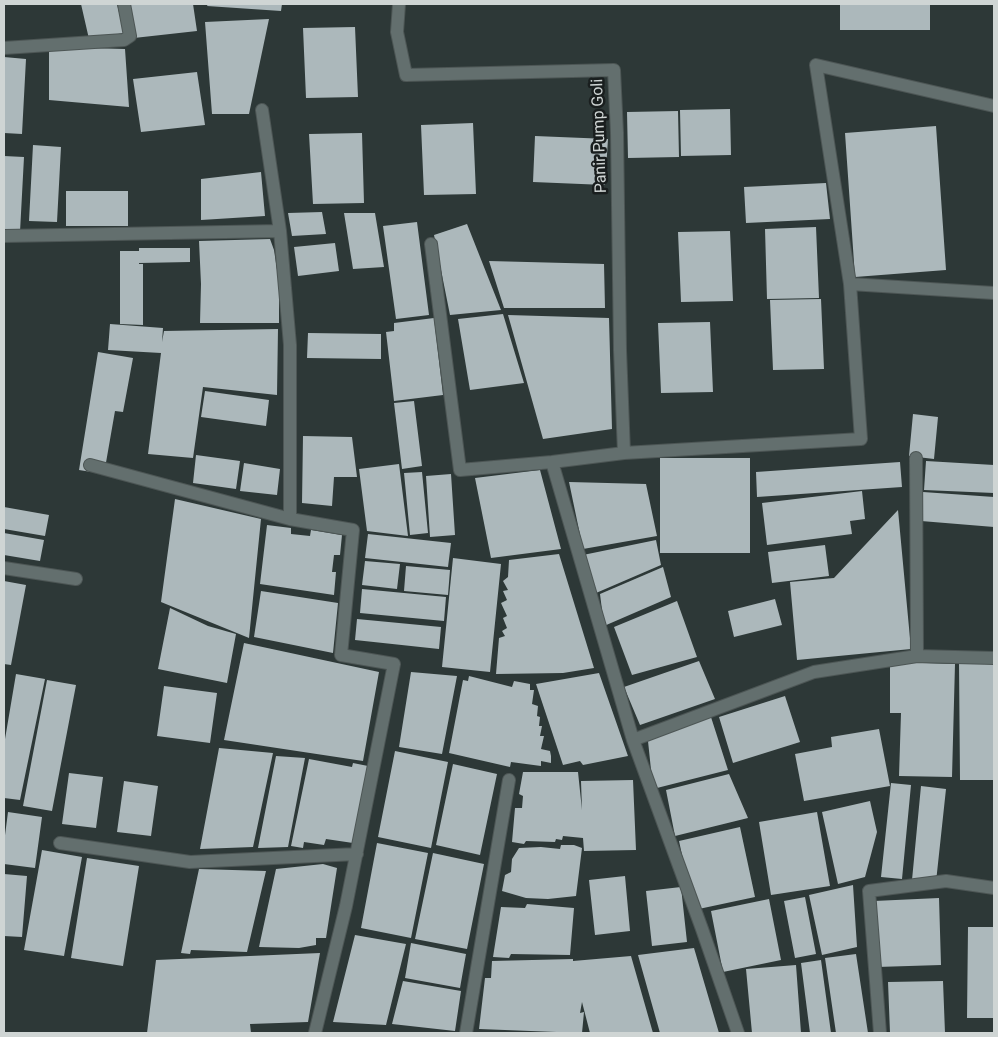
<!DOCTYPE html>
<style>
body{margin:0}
#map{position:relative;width:998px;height:1037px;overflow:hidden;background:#2d3837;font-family:Roboto,sans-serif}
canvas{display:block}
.frame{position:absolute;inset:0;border:5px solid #cfd5d4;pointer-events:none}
</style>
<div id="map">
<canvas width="998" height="1037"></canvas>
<div class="frame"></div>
</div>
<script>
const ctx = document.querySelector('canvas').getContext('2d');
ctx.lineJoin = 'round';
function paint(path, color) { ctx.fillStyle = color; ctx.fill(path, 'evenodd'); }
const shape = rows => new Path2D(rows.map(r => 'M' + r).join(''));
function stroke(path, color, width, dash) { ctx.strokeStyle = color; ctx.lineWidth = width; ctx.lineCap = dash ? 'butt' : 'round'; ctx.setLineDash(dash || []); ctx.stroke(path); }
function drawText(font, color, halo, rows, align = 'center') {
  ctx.font = font + ' Roboto,sans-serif'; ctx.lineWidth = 5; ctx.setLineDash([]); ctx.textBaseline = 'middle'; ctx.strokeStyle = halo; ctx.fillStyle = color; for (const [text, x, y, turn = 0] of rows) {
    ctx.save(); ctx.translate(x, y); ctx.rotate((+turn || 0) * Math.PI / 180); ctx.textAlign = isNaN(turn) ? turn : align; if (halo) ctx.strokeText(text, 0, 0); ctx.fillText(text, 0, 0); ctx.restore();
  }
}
paint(shape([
 [81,4,117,4,124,33,89,39],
 [129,4,193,4,197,31,134,38],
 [208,4,282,4,281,11,207,6],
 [840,4,930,4,930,30,840,30],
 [269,19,249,114,212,114,205,22],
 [355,27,358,97,306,98,303,28],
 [49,47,125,49,129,107,49,100],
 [4,57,26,59,22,134,4,133],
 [197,72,205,125,141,132,133,79],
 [730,109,731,155,681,156,680,110],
 [678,111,679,157,628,158,627,112],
 [473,123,476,194,424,195,421,125],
 [936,126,946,270,855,277,845,133],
 [362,133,364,203,313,204,309,134],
 [535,136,608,139,605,185,533,182],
 [33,145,61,147,57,222,29,221],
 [4,156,24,157,20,232,4,231],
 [261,172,265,216,201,220,201,179],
 [826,183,830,219,746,223,744,187],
 [66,191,128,191,128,226,66,226],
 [322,212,326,234,292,236,288,213],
 [344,213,375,213,384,267,353,269],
 [417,222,429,315,396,319,383,226],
 [467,224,501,310,450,315,434,235],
 [816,227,819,298,767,299,765,229],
 [730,231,733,301,681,302,678,232],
 [270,239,274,250,279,283,279,323,200,323,201,284,199,241],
 [335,243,339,271,298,276,294,247],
 [139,248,190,248,190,262,139,263,139,264,143,264,143,325,120,324,120,251,139,251],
 [489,261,604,264,605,308,504,308],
 [821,299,824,369,773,370,770,300],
 [503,314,524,383,470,390,458,319],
 [508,315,609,318,612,429,543,439],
 [434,318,443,395,394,401,386,332,394,331,394,323],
 [710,322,713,392,661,393,658,323],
 [110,324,163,328,162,342,164,331,278,329,277,395,203,387,193,458,148,454,161,353,108,350],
 [308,333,381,334,381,359,307,358],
 [98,352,133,358,123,412,115,411,104,474,79,470],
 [205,391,269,400,266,426,201,417],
 [414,401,422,466,402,469,394,403],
 [913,414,938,417,934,459,909,456],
 [303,436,352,437,357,477,334,477,332,506,302,503],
 [196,455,240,461,236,489,193,483],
 [660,458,750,458,750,553,660,553],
 [926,461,994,465,994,493,924,490],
 [900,462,902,487,757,497,756,472],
 [244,463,280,469,277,495,240,491],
 [399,464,408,536,367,531,359,469],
 [540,470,561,549,491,558,475,478],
 [422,472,428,533,410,535,404,473],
 [451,474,455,535,430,537,426,476],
 [569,482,646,484,657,536,583,549],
 [862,491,865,519,850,521,852,534,767,545,762,503],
 [923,492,994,497,994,527,921,521],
 [175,499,261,519,249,638,161,602],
 [4,507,49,515,45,536,4,529],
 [898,510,911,649,797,660,790,582,834,578],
 [267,525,291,528,291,534,310,536,311,530,342,535,340,555,334,555,332,572,336,572,334,595,260,584],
 [4,533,44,540,40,561,4,555],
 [368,534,451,543,448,567,365,558],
 [656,540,661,565,596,593,583,555],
 [825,545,829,576,772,583,768,552],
 [559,554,594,668,563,673,496,674,499,638,505,636,502,631,507,628,503,618,507,616,501,603,507,600,503,591,508,590,503,581,508,577,509,560],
 [453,558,501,564,490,672,442,667],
 [365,561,400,564,397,589,362,585],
 [406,566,450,570,448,595,404,591],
 [663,567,671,597,604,626,600,594],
 [4,581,26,585,11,665,4,664],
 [362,589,446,597,444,621,360,613],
 [261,591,338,603,333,653,254,637],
 [775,599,782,625,734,637,728,611],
 [677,601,697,657,632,675,614,627],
 [170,608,208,626,236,634,227,683,158,669],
 [357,619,441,627,439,649,355,640],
 [244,643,379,672,363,761,224,740],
 [699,661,715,699,640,725,624,687],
 [890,662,955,664,952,777,899,776,901,713,890,713],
 [959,663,994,663,994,780,960,780],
 [411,672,457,676,442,754,399,747],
 [599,673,628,756,583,765,580,761,563,765,536,684],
 [16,674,45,679,20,800,4,798,4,745],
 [469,676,512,687,514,681,530,684,530,690,534,690,532,704,538,706,537,716,540,717,539,726,542,726,540,736,544,736,541,749,550,751,551,756,551,763,541,761,541,766,511,762,510,767,449,753,463,680,468,681],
 [47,680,76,685,52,811,23,806],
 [164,686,217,693,210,743,157,736],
 [785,696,800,742,733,763,719,717],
 [710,714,728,770,653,789,648,741],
 [879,729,890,786,804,801,795,754,832,747,831,737],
 [219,748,273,753,253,847,200,849],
 [395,751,448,762,431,848,378,837],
 [276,756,305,758,288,847,258,848],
 [309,759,352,767,353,763,368,766,353,843,326,839,324,845,304,842,303,848,291,846],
 [453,764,497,774,480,855,436,845],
 [523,772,578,772,582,810,581,781,633,780,636,850,584,851,583,838,563,836,562,840,556,839,555,842,526,841,524,844,512,842,515,808,522,808,523,796,519,794],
 [69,773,103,777,96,828,62,824],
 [729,774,748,818,675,836,666,790],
 [124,781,158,786,151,836,117,832],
 [891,783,911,785,902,879,881,877],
 [921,786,946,789,936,882,912,880],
 [870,801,877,832,865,877,838,884,822,812],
 [8,812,42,817,35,868,4,864,4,843],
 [817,812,830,886,771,895,759,822],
 [740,827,755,897,694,910,679,841],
 [377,843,428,853,411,938,361,928],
 [561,845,574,845,582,848,576,896,548,899,526,898,502,891,505,875,511,872,512,859,519,848,541,847,560,849],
 [42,850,82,857,64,956,24,950],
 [433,853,484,864,467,949,415,939],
 [87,858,139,866,123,966,71,958],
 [323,864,337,868,326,938,316,938,316,945,299,948,259,947,276,869],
 [199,869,266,871,247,952,191,950,190,954,181,953],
 [4,874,27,876,22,937,4,936],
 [625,876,630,931,595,935,589,880],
 [853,885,857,947,822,955,809,895],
 [681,887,687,942,652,946,646,891],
 [805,897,816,954,795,958,784,901],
 [939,898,941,965,877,967,874,901],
 [769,899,781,960,723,972,711,911],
 [527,904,574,908,570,955,511,954,509,958,493,957,501,907,525,908],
 [968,927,994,927,994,1018,967,1018],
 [355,935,406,944,386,1025,333,1022],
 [411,943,466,954,460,988,405,978],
 [694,948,719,1033,660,1033,638,955],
 [320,953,308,1022,250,1024,251,1033,147,1033,156,960],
 [856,954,868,1033,836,1033,825,958],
 [631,956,653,1033,590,1033,582,1002,580,1013,584,1012,582,1033,479,1029,485,978,491,978,492,961,573,959,573,961],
 [821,960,831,1033,810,1033,801,963],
 [796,965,801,1033,752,1033,746,969],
 [403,981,461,991,455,1031,392,1024],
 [943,981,945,1033,890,1033,888,982]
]), '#acb8bb');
const street = shape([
 [399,4,397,32,406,75,614,70,617,133,620,350,624,453],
 [4,48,124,40,130,36,124,4],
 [262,110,280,231,290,345,290,519,353,530,341,655,394,664,346,906,315,1033],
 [4,236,280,231],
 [431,244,460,470,552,462,624,453,861,439,850,284,816,65,994,106],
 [850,284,994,293],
 [916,458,917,656],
 [552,462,633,740,702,929,738,1033],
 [90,465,290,519],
 [4,568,76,579],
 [633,740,814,672,917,656,994,658],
 [60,843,190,862,357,854],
 [466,1033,509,780],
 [880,1033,869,891,946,881,994,888]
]);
stroke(street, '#4d5655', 14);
stroke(street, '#636f6e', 12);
drawText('16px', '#cfd5d4', '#191e1e', [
 ["Panir Pump Goli",600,136,-92]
]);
</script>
